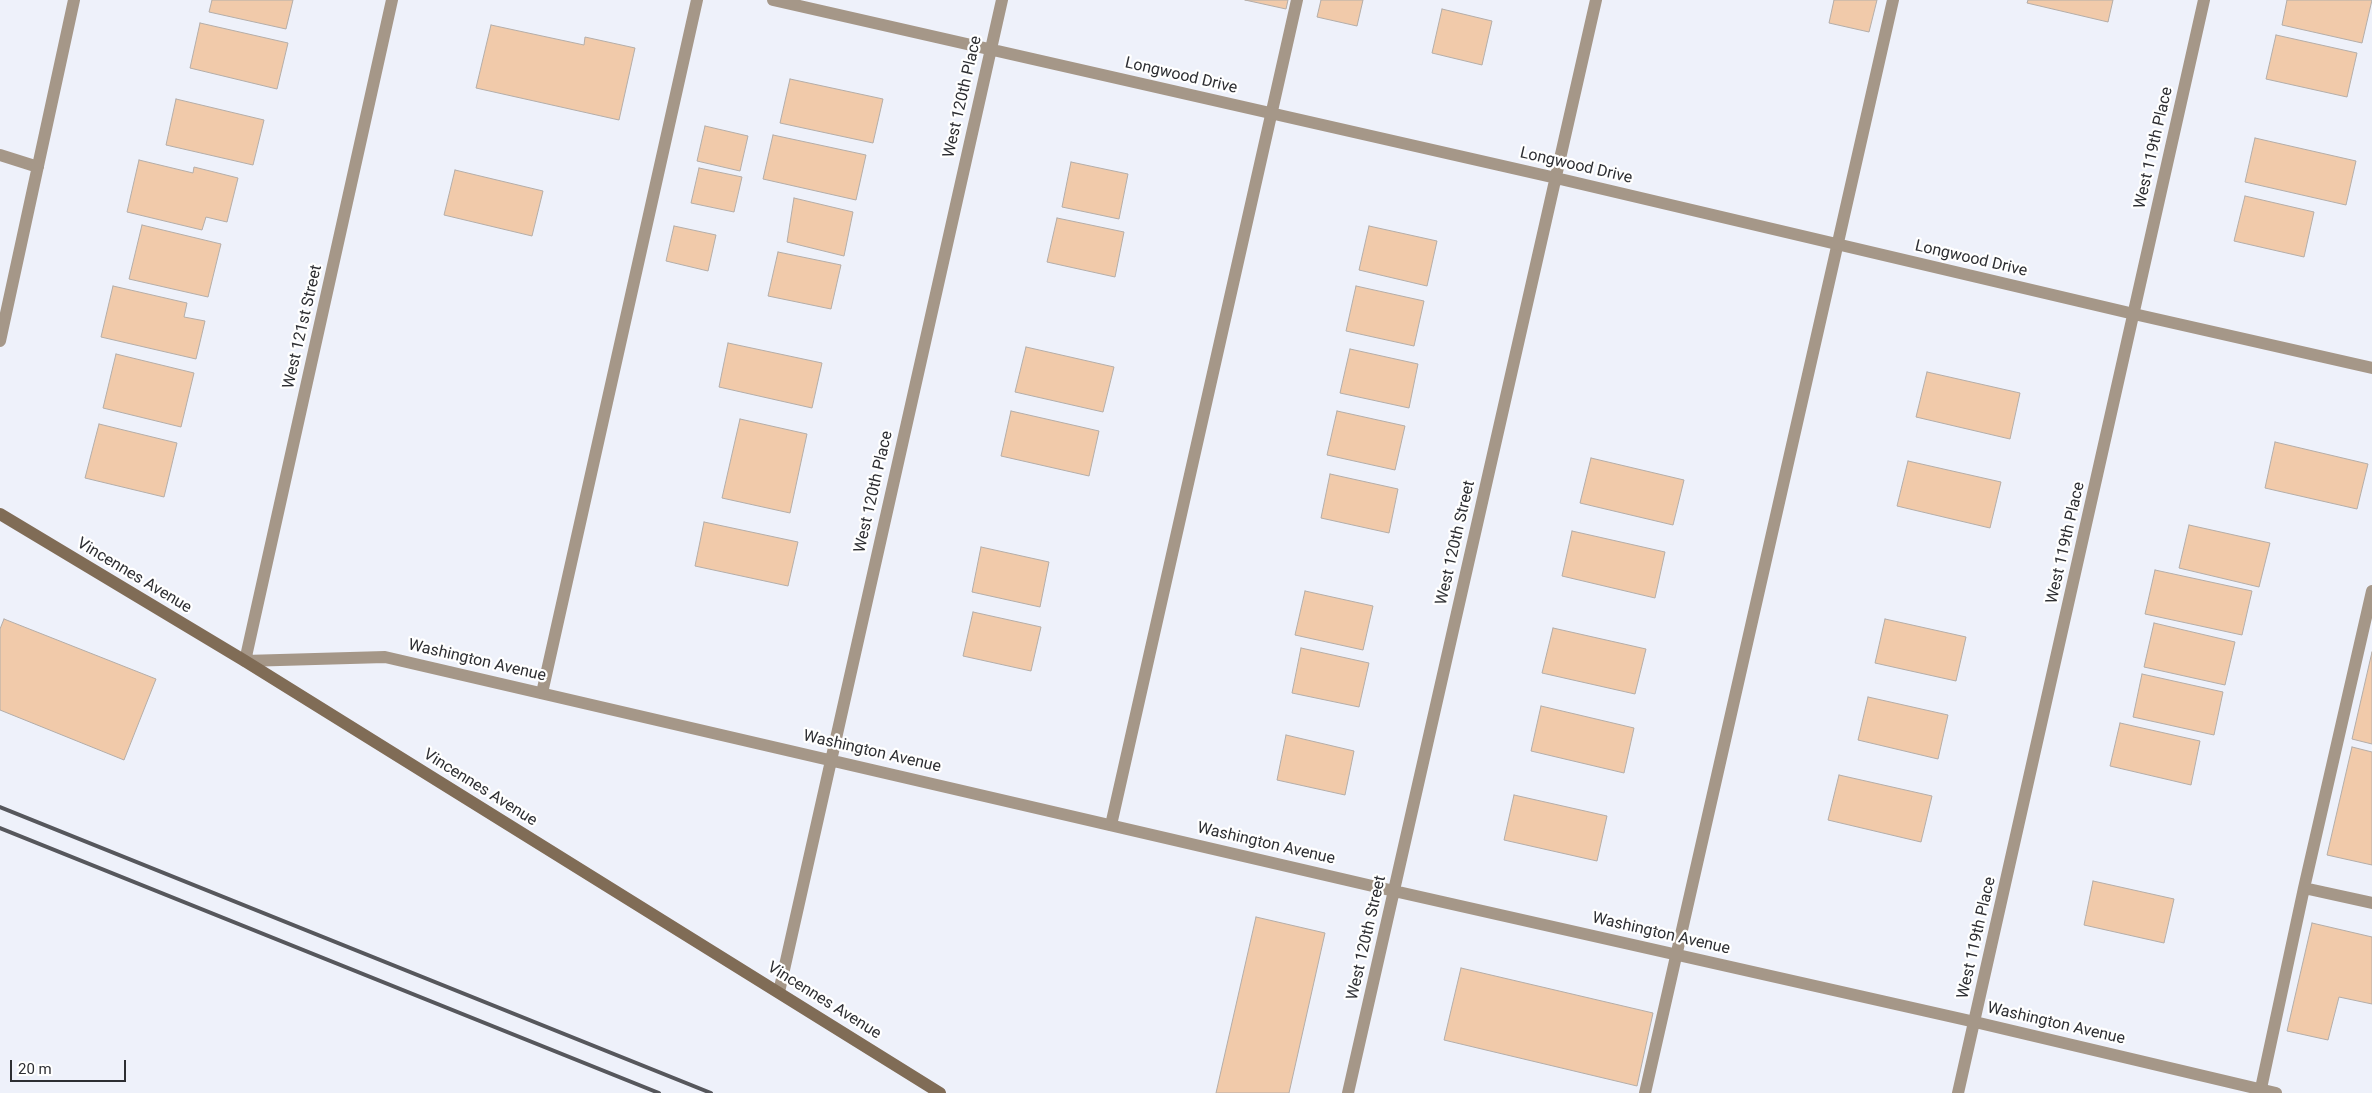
<!DOCTYPE html>
<style>
body{margin:0}
#map{position:relative;width:2372px;height:1093px;overflow:hidden;background:#eef1fa;font-family:Roboto,sans-serif}
canvas{display:block}
.scale{position:absolute;left:10px;top:1060px;width:116px;height:22px;box-sizing:border-box;border:2px solid #2d2e32;border-top:0;padding-left:6px;font-size:15px;line-height:18px;white-space:nowrap;color:#2d2e32;-webkit-text-stroke:4px #fff;paint-order:stroke}
</style>
<div id="map">
<canvas width="2372" height="1093"></canvas>
<div class="scale">20 m</div>
</div>
<script>
const ctx = document.querySelector('canvas').getContext('2d');
ctx.lineJoin = 'round';
function paint(path, color) { ctx.fillStyle = color; ctx.fill(path, 'evenodd'); }
const shape = rows => new Path2D(rows.map(r => 'M' + r).join(''));
function stroke(path, color, width, dash) { ctx.strokeStyle = color; ctx.lineWidth = width; ctx.lineCap = dash ? 'butt' : 'round'; ctx.setLineDash(dash || []); ctx.stroke(path); }
function drawText(font, color, halo, rows, align = 'center') {
  ctx.font = font + ' Roboto,sans-serif'; ctx.lineWidth = 4.5; ctx.setLineDash([]); ctx.textBaseline = 'middle'; ctx.strokeStyle = halo; ctx.fillStyle = color; for (const [text, x, y, turn = 0] of rows) {
    ctx.save(); ctx.translate(x, y); ctx.rotate((+turn || 0) * Math.PI / 180); ctx.textAlign = isNaN(turn) ? turn : align; if (halo) ctx.strokeText(text, 0, 0); ctx.fillText(text, 0, 0); ctx.restore();
  }
}
const building = shape([
 [212,0,293,0,286,29,209,12,212,0],
 [1245,0,1288,0,1286,9,1245,0],
 [1321,0,1363,0,1357,26,1317,17,1321,0],
 [1834,0,1877,0,1869,32,1829,23,1834,0],
 [2028,0,2113,0,2108,22,2027,3,2028,0],
 [2287,0,2372,0,2362,43,2282,25,2287,0],
 [1442,9,1492,21,1482,65,1432,53,1442,9],
 [200,23,288,43,277,89,190,68,200,23],
 [491,25,584,45,585,37,635,48,619,120,476,88,491,25],
 [2276,35,2357,53,2347,97,2266,79,2276,35],
 [790,79,883,99,873,143,780,123,790,79],
 [176,99,264,120,253,165,166,145,176,99],
 [705,126,748,136,740,171,697,161,705,126],
 [773,135,866,155,856,200,763,179,773,135],
 [2255,138,2356,161,2346,205,2245,182,2255,138],
 [139,160,193,173,194,167,238,178,227,222,206,217,202,230,127,212,139,160],
 [1071,162,1128,174,1119,219,1062,207,1071,162],
 [699,168,742,177,734,212,691,203,699,168],
 [455,170,543,191,532,236,444,215,455,170],
 [2245,196,2314,212,2304,257,2234,241,2245,196],
 [794,198,853,212,844,256,787,242,794,198],
 [1057,218,1124,232,1115,277,1047,262,1057,218],
 [142,225,221,244,208,297,129,279,142,225],
 [674,226,716,235,708,271,666,261,674,226],
 [1369,226,1437,241,1427,286,1359,270,1369,226],
 [778,252,841,265,831,309,768,296,778,252],
 [113,286,187,303,184,317,205,321,196,359,101,337,113,286],
 [1356,286,1424,301,1414,346,1346,331,1356,286],
 [728,343,822,363,812,408,719,387,728,343],
 [1026,347,1114,367,1103,412,1015,392,1026,347],
 [1350,349,1418,364,1409,408,1340,393,1350,349],
 [116,354,194,373,181,427,103,408,116,354],
 [1927,372,2020,393,2010,439,1916,417,1927,372],
 [1011,411,1099,431,1089,476,1001,456,1011,411],
 [1337,411,1405,426,1395,470,1327,455,1337,411],
 [740,419,807,434,790,513,722,498,740,419],
 [99,424,177,443,164,497,85,478,99,424],
 [2275,442,2368,464,2357,509,2265,488,2275,442],
 [1591,458,1684,480,1673,525,1580,503,1591,458],
 [1908,461,2001,482,1990,528,1897,506,1908,461],
 [1330,474,1398,489,1389,533,1321,518,1330,474],
 [704,522,798,542,788,586,695,566,704,522],
 [2189,525,2270,543,2259,587,2179,568,2189,525],
 [1572,531,1665,552,1655,598,1562,576,1572,531],
 [981,547,1049,562,1040,607,972,592,981,547],
 [2155,570,2252,591,2242,635,2145,614,2155,570],
 [1305,591,1373,606,1363,650,1295,635,1305,591],
 [973,612,1041,627,1031,671,963,656,973,612],
 [4,619,156,679,124,760,0,710,0,629,4,619],
 [1885,619,1966,637,1956,681,1875,663,1885,619],
 [2154,623,2235,642,2225,685,2144,667,2154,623],
 [1553,628,1646,649,1635,694,1542,673,1553,628],
 [1301,648,1369,663,1359,707,1292,693,1301,648],
 [2372,652,2372,744,2352,739,2372,652],
 [2142,674,2223,692,2214,735,2133,717,2142,674],
 [1868,697,1948,715,1938,759,1858,740,1868,697],
 [1541,706,1634,728,1624,773,1531,751,1541,706],
 [2120,723,2200,741,2191,785,2110,766,2120,723],
 [1286,735,1354,751,1345,795,1277,780,1286,735],
 [2352,747,2372,752,2372,865,2327,855,2352,747],
 [1839,775,1932,796,1921,842,1828,820,1839,775],
 [1514,795,1607,816,1597,861,1504,840,1514,795],
 [2093,881,2174,899,2164,943,2084,925,2093,881],
 [1256,917,1325,933,1289,1093,1216,1093,1256,917],
 [2312,923,2372,937,2372,1004,2339,997,2328,1040,2287,1031,2312,923],
 [1461,968,1653,1013,1637,1086,1444,1040,1461,968]
]);
paint(building, '#f1caaa');
stroke(building, '#b4ada8', 1);
stroke(shape([
 [0,155,38,167],
 [0,341,74,0],
 [542,693,697,0],
 [1111,825,1297,0],
 [2304,888,2372,903],
 [1645,1093,1893,0],
 [2260,1093,2304,888,2372,591]
]), '#a59788', 12);
stroke(shape([
 [392,0,245,661,385,657,1394,891,1975,1022,2276,1093],
 [773,0,1556,178,2134,314,2372,368],
 [779,992,1002,0],
 [1348,1093,1596,0],
 [1958,1093,2204,0]
]), '#a59788', 12);
stroke(shape([
 [0,514,245,661,940,1093]
]), '#806c56', 12);
stroke(shape([
 [0,807,711,1093],
 [0,828,659,1093]
]), '#56575c', 4);
drawText('16px', '#2d2e32', '#fff', [
 ["Longwood Drive",1181,76,13],
 ["West 120th Place",963,97,-77],
 ["West 119th Place",2154,148,-77],
 ["Longwood Drive",1576,166,13],
 ["Longwood Drive",1971,259,13],
 ["West 121st Street",303,327,-77],
 ["West 120th Place",874,492,-77],
 ["West 120th Street",1456,543,-77],
 ["West 119th Place",2066,543,-77],
 ["Vincennes Avenue",134,576,31],
 ["Washington Avenue",477,661,13],
 ["Washington Avenue",872,752,13],
 ["Vincennes Avenue",480,788,32],
 ["Washington Avenue",1266,844,13],
 ["Washington Avenue",1661,934,13],
 ["West 120th Street",1367,938,-77],
 ["West 119th Place",1977,938,-77],
 ["Vincennes Avenue",824,1001,32],
 ["Washington Avenue",2056,1024,13]
]);
</script>
